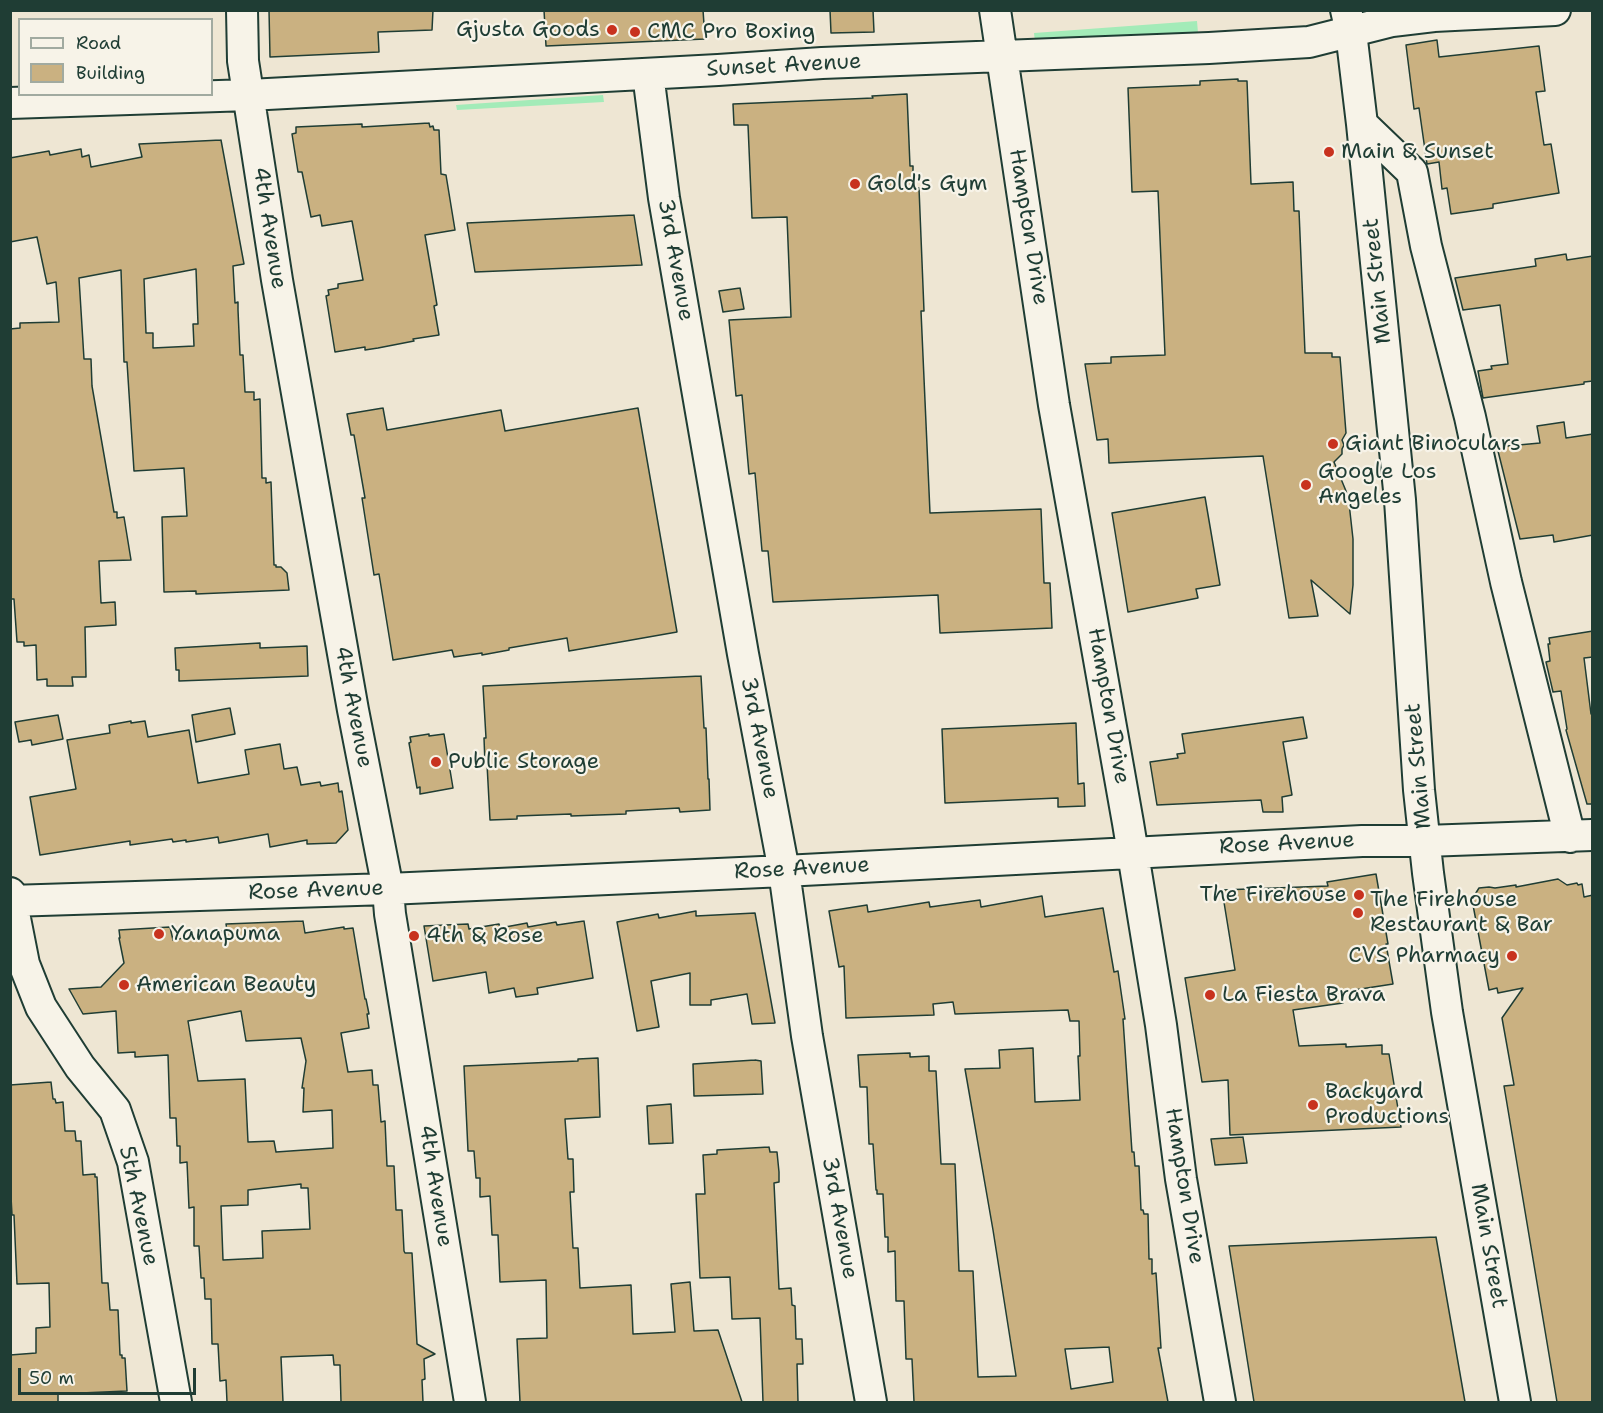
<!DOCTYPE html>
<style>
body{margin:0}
#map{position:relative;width:1603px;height:1413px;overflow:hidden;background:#eee6d3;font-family:"Shantell Sans",sans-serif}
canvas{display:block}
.frame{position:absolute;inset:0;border:12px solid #1f3d34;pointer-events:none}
.legend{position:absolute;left:18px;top:18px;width:195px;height:78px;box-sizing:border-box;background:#f7f3e8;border:2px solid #a1aaa0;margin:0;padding:8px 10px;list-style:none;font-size:18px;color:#1f3d34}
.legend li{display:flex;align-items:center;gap:12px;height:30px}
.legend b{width:30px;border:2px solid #a1aaa0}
.scale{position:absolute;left:18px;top:1368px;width:178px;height:27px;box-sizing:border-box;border:3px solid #1f3d34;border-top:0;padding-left:8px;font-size:18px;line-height:21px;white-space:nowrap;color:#1f3d34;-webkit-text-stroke:4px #f7f3e8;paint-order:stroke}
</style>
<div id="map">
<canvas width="1603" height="1413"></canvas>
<div class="frame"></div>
<ul class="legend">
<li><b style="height:8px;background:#f7f3e8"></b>Road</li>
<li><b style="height:16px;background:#cab181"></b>Building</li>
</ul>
<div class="scale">50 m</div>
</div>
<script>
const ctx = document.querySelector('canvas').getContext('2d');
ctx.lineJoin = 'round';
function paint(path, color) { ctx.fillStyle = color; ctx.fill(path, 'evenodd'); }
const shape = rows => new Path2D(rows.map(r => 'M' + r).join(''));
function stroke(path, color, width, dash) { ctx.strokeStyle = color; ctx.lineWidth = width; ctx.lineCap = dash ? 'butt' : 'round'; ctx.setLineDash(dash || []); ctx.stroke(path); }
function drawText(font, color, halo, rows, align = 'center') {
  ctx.font = font + ' "Shantell Sans",sans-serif'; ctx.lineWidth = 4.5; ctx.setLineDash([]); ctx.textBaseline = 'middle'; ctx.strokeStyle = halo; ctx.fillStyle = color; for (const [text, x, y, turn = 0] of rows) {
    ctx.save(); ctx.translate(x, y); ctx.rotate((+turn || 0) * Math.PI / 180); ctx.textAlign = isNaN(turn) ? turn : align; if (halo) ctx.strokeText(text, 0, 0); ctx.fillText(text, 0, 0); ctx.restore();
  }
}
paint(shape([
 [1197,21,1198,33,1035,42,1034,33],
 [603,95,604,102,457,110,456,105]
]), '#a3ebb8');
const building = shape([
 [269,10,433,10,432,30,378,32,379,52,270,57,269,10],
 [544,10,703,10,705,39,546,46,544,10],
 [830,10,873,10,874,32,831,33,830,10],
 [1437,40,1439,57,1539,46,1545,91,1536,92,1544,145,1551,144,1559,193,1493,204,1493,208,1451,214,1447,188,1442,189,1439,162,1427,164,1419,108,1414,109,1406,45,1437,40],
 [1238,79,1238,81,1247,81,1251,184,1293,182,1294,211,1299,211,1305,353,1332,353,1332,357,1340,357,1346,433,1342,440,1344,445,1342,449,1342,454,1334,462,1346,491,1349,503,1353,539,1353,585,1350,614,1311,580,1318,616,1289,618,1263,456,1109,463,1108,439,1097,440,1085,364,1111,363,1111,357,1165,355,1158,191,1132,192,1128,88,1200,85,1200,81,1238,79],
 [907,94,910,166,913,166,913,188,919,188,924,311,921,311,930,513,1041,509,1044,583,1050,583,1052,628,940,633,938,595,773,602,768,551,762,551,755,473,749,474,742,395,736,396,729,320,791,317,787,217,752,218,748,125,734,125,733,104,873,98,872,96,907,94],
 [429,123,430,127,433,126,434,130,439,130,441,174,446,175,455,230,425,235,437,305,434,306,439,335,413,339,414,341,378,348,365,350,365,347,335,352,326,296,329,295,328,290,338,288,338,284,363,280,352,221,322,226,320,215,311,217,302,172,298,172,292,134,296,133,296,127,362,124,362,127,429,123],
 [221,140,244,264,233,266,235,303,238,302,238,310,240,355,243,355,245,392,254,392,254,400,260,399,262,478,266,478,266,483,271,482,274,565,276,565,276,567,281,567,287,573,289,590,196,594,196,591,164,592,162,517,187,516,184,468,134,471,127,362,124,362,121,270,79,278,84,359,91,359,92,386,114,512,117,512,117,518,124,517,131,560,99,561,101,603,115,602,116,625,85,627,86,677,72,677,73,686,47,686,47,679,37,680,36,645,24,646,24,642,17,642,14,599,10,599,10,329,20,328,20,323,59,322,56,282,47,284,37,237,10,242,10,158,49,151,50,155,81,149,82,157,89,155,91,167,142,157,139,144,221,140],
 [196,269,198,324,193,324,194,346,153,348,153,333,146,333,144,279,196,269],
 [634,215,642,265,475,272,467,223,634,215],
 [1566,254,1567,260,1593,256,1593,381,1584,382,1584,384,1483,398,1478,371,1492,369,1491,366,1508,364,1500,305,1463,310,1455,278,1536,266,1535,259,1566,254],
 [740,288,744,309,723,312,719,291,740,288],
 [383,408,387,430,501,410,505,431,638,408,677,632,569,651,567,638,509,648,509,650,482,655,482,653,454,657,452,650,393,660,379,574,374,575,362,498,365,498,354,435,351,435,347,414,383,408],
 [1564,422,1566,438,1593,434,1593,535,1554,542,1553,535,1520,539,1497,447,1540,443,1537,426,1564,422],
 [1205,497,1220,585,1196,589,1198,598,1128,612,1112,513,1205,497],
 [1593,631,1593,657,1584,658,1591,714,1593,714,1593,804,1587,804,1566,730,1567,729,1561,691,1553,692,1546,662,1550,661,1548,644,1550,644,1549,638,1593,631],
 [260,643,260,648,307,646,308,676,179,681,179,670,176,670,175,648,260,643],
 [701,676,704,728,706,728,708,779,709,779,710,810,680,812,679,808,626,811,626,814,571,816,571,814,517,816,517,819,490,820,487,764,485,764,484,738,486,738,483,686,701,676],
 [230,708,235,734,196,742,192,715,230,708],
 [58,715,63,739,32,745,31,740,19,742,15,722,58,715],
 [1303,717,1307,738,1283,742,1292,795,1282,797,1283,812,1263,812,1261,800,1157,805,1150,762,1178,758,1177,754,1185,753,1182,734,1303,717],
 [131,721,131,723,145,721,148,737,189,730,198,783,249,774,245,750,280,744,284,769,297,767,301,785,320,782,321,786,338,783,339,792,342,791,348,830,336,843,307,844,307,840,270,847,268,834,219,843,218,837,186,842,186,840,173,842,172,839,130,845,130,841,40,855,30,797,76,789,67,740,110,733,109,725,131,721],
 [1076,723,1078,784,1084,783,1085,806,1058,807,1058,798,945,803,942,729,1076,723],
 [429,734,429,736,444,734,453,788,420,794,420,787,417,788,409,743,411,742,410,737,429,734],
 [1376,874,1388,944,1386,944,1393,984,1341,992,1343,1003,1293,1010,1299,1046,1346,1044,1346,1047,1382,1045,1382,1054,1389,1054,1401,1127,1230,1135,1228,1080,1202,1082,1185,978,1235,970,1222,890,1328,886,1327,882,1376,874],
 [1558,879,1567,885,1577,883,1578,885,1582,884,1584,897,1593,895,1593,1402,1557,1402,1504,1086,1514,1085,1502,1018,1523,988,1498,993,1497,988,1489,990,1473,905,1474,896,1479,888,1489,887,1495,888,1516,885,1516,887,1558,879],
 [1042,896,1045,917,1103,908,1114,972,1118,971,1125,1019,1123,1019,1132,1152,1134,1152,1135,1166,1139,1166,1141,1210,1143,1210,1144,1214,1148,1214,1149,1259,1152,1259,1152,1274,1156,1273,1161,1348,1158,1348,1168,1402,914,1402,912,1359,906,1359,904,1301,896,1301,895,1251,888,1252,888,1237,885,1237,883,1194,877,1194,877,1190,876,1190,873,1144,869,1144,867,1087,860,1087,858,1055,910,1053,910,1057,929,1056,929,1071,936,1071,941,1164,955,1164,959,1271,973,1271,978,1377,1016,1376,993,1230,965,1069,1000,1068,999,1050,1033,1048,1035,1102,1080,1100,1078,1056,1080,1056,1079,1021,1070,1021,1068,1010,955,1014,953,1002,933,1004,934,1015,846,1018,844,966,839,967,829,911,867,905,868,912,929,902,930,907,980,900,981,907,1042,896],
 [1109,1347,1113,1382,1071,1389,1065,1349,1109,1347],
 [696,911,696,916,755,913,775,1023,752,1024,747,994,711,1000,711,1005,690,1005,690,973,651,981,659,1027,637,1031,617,922,658,914,659,918,696,911],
 [303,921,305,933,344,927,344,929,353,928,365,999,366,999,369,1014,367,1014,369,1028,341,1033,348,1072,372,1070,373,1085,378,1085,381,1122,385,1121,387,1166,394,1166,396,1210,402,1210,404,1251,405,1253,412,1253,417,1344,435,1354,424,1359,425,1379,422,1380,423,1402,341,1402,340,1365,334,1365,333,1355,281,1357,283,1402,227,1402,226,1380,220,1381,218,1344,212,1344,211,1299,205,1299,204,1278,201,1278,199,1246,194,1246,194,1207,189,1208,187,1162,180,1163,180,1146,177,1146,176,1118,170,1118,168,1055,135,1057,135,1052,118,1053,116,1011,83,1014,69,989,101,987,124,963,119,938,120,938,119,930,170,927,173,940,227,930,226,924,303,921],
 [241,1011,246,1041,301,1038,306,1061,302,1088,304,1088,303,1112,332,1110,333,1148,276,1152,274,1141,248,1142,245,1079,198,1081,188,1021,241,1011],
 [301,1184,301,1188,308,1188,310,1229,262,1231,263,1258,223,1260,221,1206,248,1205,248,1190,301,1184],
 [584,921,593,978,537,988,538,994,516,997,514,988,489,993,486,972,433,981,424,926,468,924,469,929,499,924,500,928,527,923,528,927,556,922,557,925,584,921],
 [598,1058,600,1117,565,1119,568,1159,573,1159,574,1192,570,1192,573,1248,578,1248,580,1288,631,1285,633,1334,675,1332,671,1284,690,1282,694,1331,718,1330,742,1402,520,1402,517,1339,547,1338,546,1280,500,1282,498,1235,492,1235,490,1196,480,1197,480,1178,476,1178,474,1151,468,1151,464,1066,578,1061,578,1059,598,1058],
 [755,1060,761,1061,763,1094,694,1096,693,1064,755,1060],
 [51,1082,53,1099,55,1099,56,1103,63,1102,65,1131,75,1131,76,1141,81,1141,83,1175,95,1174,95,1177,97,1177,102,1283,108,1283,110,1310,118,1310,120,1355,122,1355,122,1358,125,1358,127,1391,58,1394,58,1402,10,1402,10,1355,36,1353,36,1328,50,1327,49,1283,17,1284,14,1215,12,1215,10,1179,10,1085,51,1082],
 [671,1104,673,1143,649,1144,647,1106,671,1104],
 [1243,1137,1247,1163,1215,1165,1211,1139,1243,1137],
 [769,1147,770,1152,777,1152,779,1172,779,1182,774,1183,779,1289,791,1288,792,1305,795,1306,796,1339,802,1339,803,1364,797,1364,798,1402,763,1402,760,1318,732,1319,730,1277,700,1278,696,1194,705,1194,703,1155,717,1154,717,1150,769,1147],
 [1436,1237,1465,1402,1254,1402,1229,1246,1436,1237]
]);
paint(building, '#cab181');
stroke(building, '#1f3d34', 1.5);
const minor = shape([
 [242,10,243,61,277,280,353,710,388,889,390,914,470,1402],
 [995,10,1054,405,1128,823,1161,1025,1181,1179,1220,1402],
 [1346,10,1351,32,1362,124,1400,500,1419,790,1428,873,1447,1012,1515,1402],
 [648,74,664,198,743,654,784,871,807,1036,871,1402],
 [10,103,249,95,718,70,822,63,1209,48,1309,42,1392,21,1434,16,1555,10],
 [1362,124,1412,172,1426,246,1470,417,1506,582,1570,837],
 [10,893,24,964,41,1007,80,1067,115,1110,133,1162,176,1402],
 [10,901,388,889,784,871,1362,841,1425,841,1592,835]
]);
stroke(minor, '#1f3d34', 34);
stroke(minor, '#f7f3e8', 30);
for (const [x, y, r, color] of [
 [612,30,6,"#c8321e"],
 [635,32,6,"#c8321e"],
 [1329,152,6,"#c8321e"],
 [855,184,6,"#c8321e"],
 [1333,444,6,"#c8321e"],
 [1306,485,6,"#c8321e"],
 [436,762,6,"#c8321e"],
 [1359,895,6,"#c8321e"],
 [1358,913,6,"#c8321e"],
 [159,934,6,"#c8321e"],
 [414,936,6,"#c8321e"],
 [1512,956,6,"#c8321e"],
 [124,985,6,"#c8321e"],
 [1210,995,6,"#c8321e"],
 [1313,1105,6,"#c8321e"]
]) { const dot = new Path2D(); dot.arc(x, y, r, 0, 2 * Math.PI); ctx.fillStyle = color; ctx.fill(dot); stroke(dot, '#f7f3e8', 2); }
drawText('22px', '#1f3d34', '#f7f3e8', [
 ["Gjusta Goods",600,30,"right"],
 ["CMC Pro Boxing",647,32],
 ["Main & Sunset",1341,152],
 ["Gold's Gym",867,184],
 ["Giant Binoculars",1345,444],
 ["Google Los",1318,472],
 ["Angeles",1318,497],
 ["Public Storage",448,762],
 ["The Firehouse",1347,895,"right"],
 ["The Firehouse",1370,900],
 ["Restaurant & Bar",1370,925],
 ["Yanapuma",171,934],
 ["4th & Rose",426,936],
 ["CVS Pharmacy",1500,956,"right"],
 ["American Beauty",136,985],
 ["La Fiesta Brava",1222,995],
 ["Backyard",1325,1092],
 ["Productions",1325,1117]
], 'left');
drawText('22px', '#1f3d34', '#f7f3e8', [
 ["Sunset Avenue",784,66,-3],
 ["Hampton Drive",1028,227,81],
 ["4th Avenue",269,228,81],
 ["3rd Avenue",675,260,80],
 ["Main Street",1378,281,-96],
 ["Hampton Drive",1108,706,80],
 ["4th Avenue",353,707,79],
 ["3rd Avenue",759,738,79],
 ["Main Street",1419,766,-95],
 ["Rose Avenue",1287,844,-3],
 ["Rose Avenue",802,869,-3],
 ["Rose Avenue",316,891,-2],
 ["4th Avenue",435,1186,81],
 ["Hampton Drive",1184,1186,81],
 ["5th Avenue",138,1206,78],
 ["3rd Avenue",839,1218,80],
 ["Main Street",1488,1246,80]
]);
</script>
